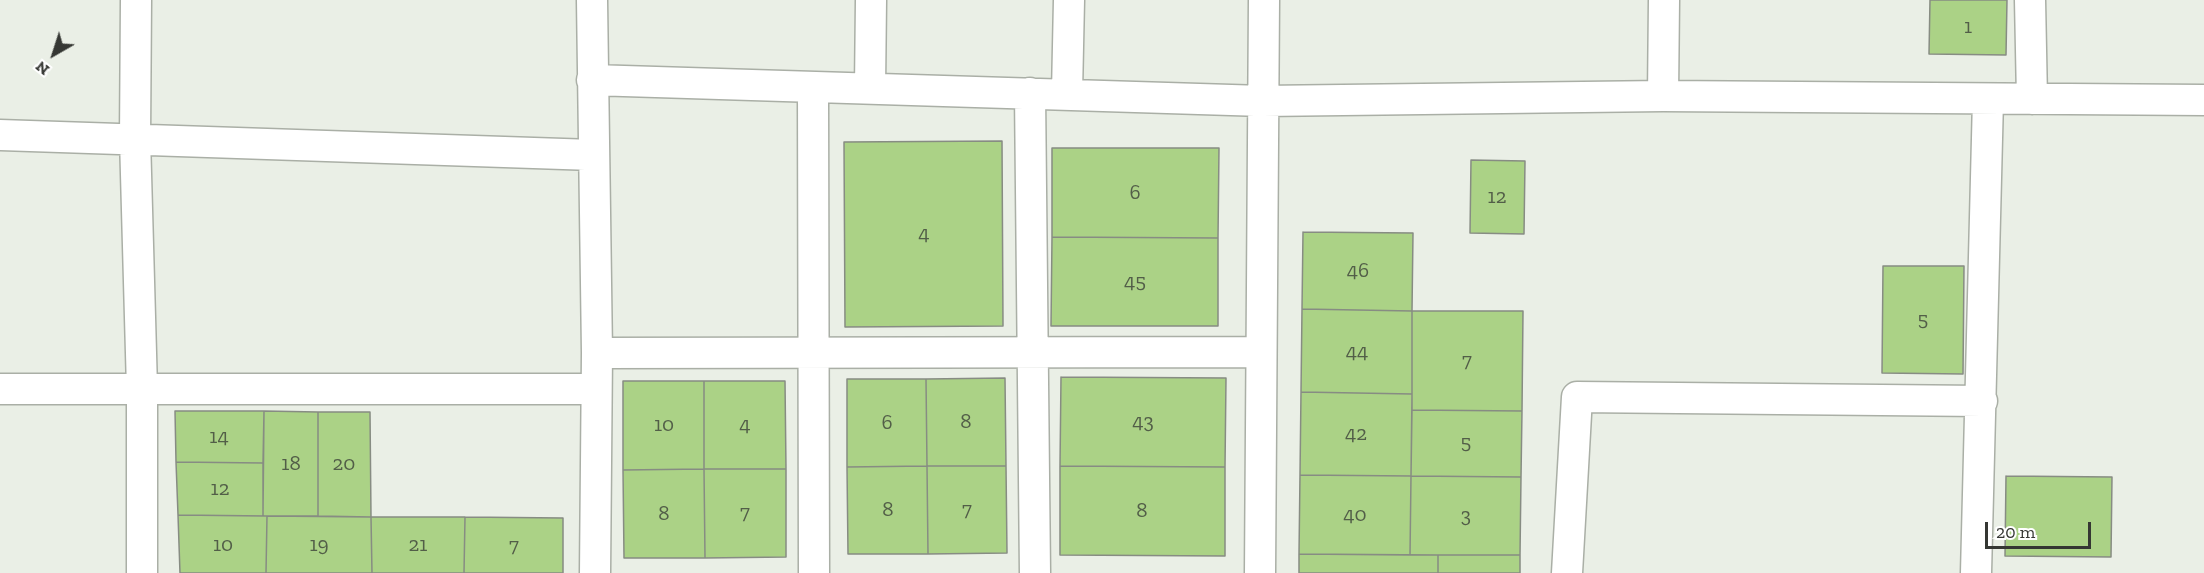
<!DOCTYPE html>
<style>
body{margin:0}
#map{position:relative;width:2204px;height:573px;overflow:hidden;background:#eaefe6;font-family:"Zilla Slab",serif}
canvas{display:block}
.north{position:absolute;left:24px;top:24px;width:60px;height:60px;-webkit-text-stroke:4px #fff;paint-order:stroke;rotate:219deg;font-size:16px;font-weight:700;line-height:24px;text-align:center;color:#353733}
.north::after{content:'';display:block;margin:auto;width:21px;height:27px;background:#353733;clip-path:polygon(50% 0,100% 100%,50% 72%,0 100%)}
.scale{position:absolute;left:1985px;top:522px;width:106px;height:27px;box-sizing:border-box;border:3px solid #353733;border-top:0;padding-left:8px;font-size:18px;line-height:21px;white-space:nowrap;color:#353733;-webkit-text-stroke:4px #fff;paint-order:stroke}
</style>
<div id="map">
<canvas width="2204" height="573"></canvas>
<div class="north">N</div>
<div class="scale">20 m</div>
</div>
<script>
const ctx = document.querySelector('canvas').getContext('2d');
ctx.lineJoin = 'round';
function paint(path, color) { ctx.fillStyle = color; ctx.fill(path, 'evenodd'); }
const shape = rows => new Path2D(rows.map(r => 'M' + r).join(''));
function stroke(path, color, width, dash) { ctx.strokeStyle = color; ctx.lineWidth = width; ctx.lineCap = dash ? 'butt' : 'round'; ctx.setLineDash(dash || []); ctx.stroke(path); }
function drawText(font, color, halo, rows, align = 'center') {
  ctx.font = font + ' "Zilla Slab",serif'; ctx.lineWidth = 4.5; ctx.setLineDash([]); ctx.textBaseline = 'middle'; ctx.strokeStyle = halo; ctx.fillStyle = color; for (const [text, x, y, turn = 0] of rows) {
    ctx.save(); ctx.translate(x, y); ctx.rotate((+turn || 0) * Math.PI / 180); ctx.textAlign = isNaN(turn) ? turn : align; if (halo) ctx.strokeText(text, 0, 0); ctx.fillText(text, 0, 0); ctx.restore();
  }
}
const building = shape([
 [1930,0,2007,0,2006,55,1929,54,1930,0],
 [1002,141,1003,326,845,327,844,142,1002,141],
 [1052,148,1219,148,1218,238,1052,237,1052,148],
 [1471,160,1525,161,1524,234,1470,233,1471,160],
 [1303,232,1413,233,1412,311,1302,309,1303,232],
 [1052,237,1218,238,1218,326,1051,326,1052,237],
 [1883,266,1964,266,1963,374,1882,373,1883,266],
 [1302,309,1412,311,1412,394,1301,392,1302,309],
 [1412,311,1523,311,1522,411,1412,410,1412,311],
 [1061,377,1226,378,1225,467,1060,466,1061,377],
 [1005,378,1006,466,927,466,926,379,1005,378],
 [847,379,926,379,927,466,847,467,847,379],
 [623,381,704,381,704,469,623,470,623,381],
 [704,381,785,381,786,469,704,469,704,381],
 [1301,392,1412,394,1411,476,1300,475,1301,392],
 [1412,410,1522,411,1521,477,1411,476,1412,410],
 [175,411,264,411,263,463,176,462,175,411],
 [264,411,318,412,318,516,263,516,264,411],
 [318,412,370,412,371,517,318,516,318,412],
 [176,462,263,463,263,516,178,515,176,462],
 [927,466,1006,466,1007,553,928,554,927,466],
 [927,466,928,554,848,554,847,467,927,466],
 [1060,466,1225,467,1225,556,1060,555,1060,466],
 [704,469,786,469,786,557,705,558,704,469],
 [704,469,705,558,624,558,623,470,704,469],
 [1300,475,1411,476,1410,555,1299,554,1300,475],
 [1411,476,1521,477,1520,555,1410,555,1411,476],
 [2006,476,2112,477,2111,557,2005,556,2006,476],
 [178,515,267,516,266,573,180,573,178,515],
 [267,516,371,517,372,573,266,573,267,516],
 [371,517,465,517,464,573,372,573,371,517],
 [465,517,563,518,563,573,464,573,465,517],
 [1299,554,1438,555,1438,573,1299,573,1299,554],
 [1438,555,1520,555,1520,573,1438,573,1438,555]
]);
paint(building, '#abd286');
stroke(building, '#878c83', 1.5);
const minor = shape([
 [136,0,135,138,142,389,142,573],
 [592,0,597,353,595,573],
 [2030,0,2032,99],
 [592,80,1263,101,1663,96,2204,100],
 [870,88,871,0],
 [813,89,814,573],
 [1030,93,1035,573],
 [1067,93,1069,0],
 [1663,96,1664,0],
 [0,135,593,155],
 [597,353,1260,352],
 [0,389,596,389],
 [1260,573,1264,0],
 [1567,573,1577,397,1982,401],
 [1976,573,1988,99]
]);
stroke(minor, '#aaafa6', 33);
stroke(minor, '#fff', 30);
drawText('21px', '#525e48', null, [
 ["1",1968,27],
 ["6",1135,193],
 ["12",1497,197],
 ["4",924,234],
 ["46",1358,271],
 ["45",1135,282],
 ["5",1923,320],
 ["44",1357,352],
 ["7",1467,361],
 ["8",966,422],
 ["43",1143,422],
 ["6",887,423],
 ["10",664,425],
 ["4",745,425],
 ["42",1356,434],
 ["14",219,437],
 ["5",1466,443],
 ["18",291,464],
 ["20",344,464],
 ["12",220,489],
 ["8",888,510],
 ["7",967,510],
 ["8",1142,511],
 ["7",745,513],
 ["8",664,514],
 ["40",1355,515],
 ["3",1466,516],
 ["10",223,545],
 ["19",319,545],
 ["21",418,545],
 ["7",514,546]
]);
</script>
